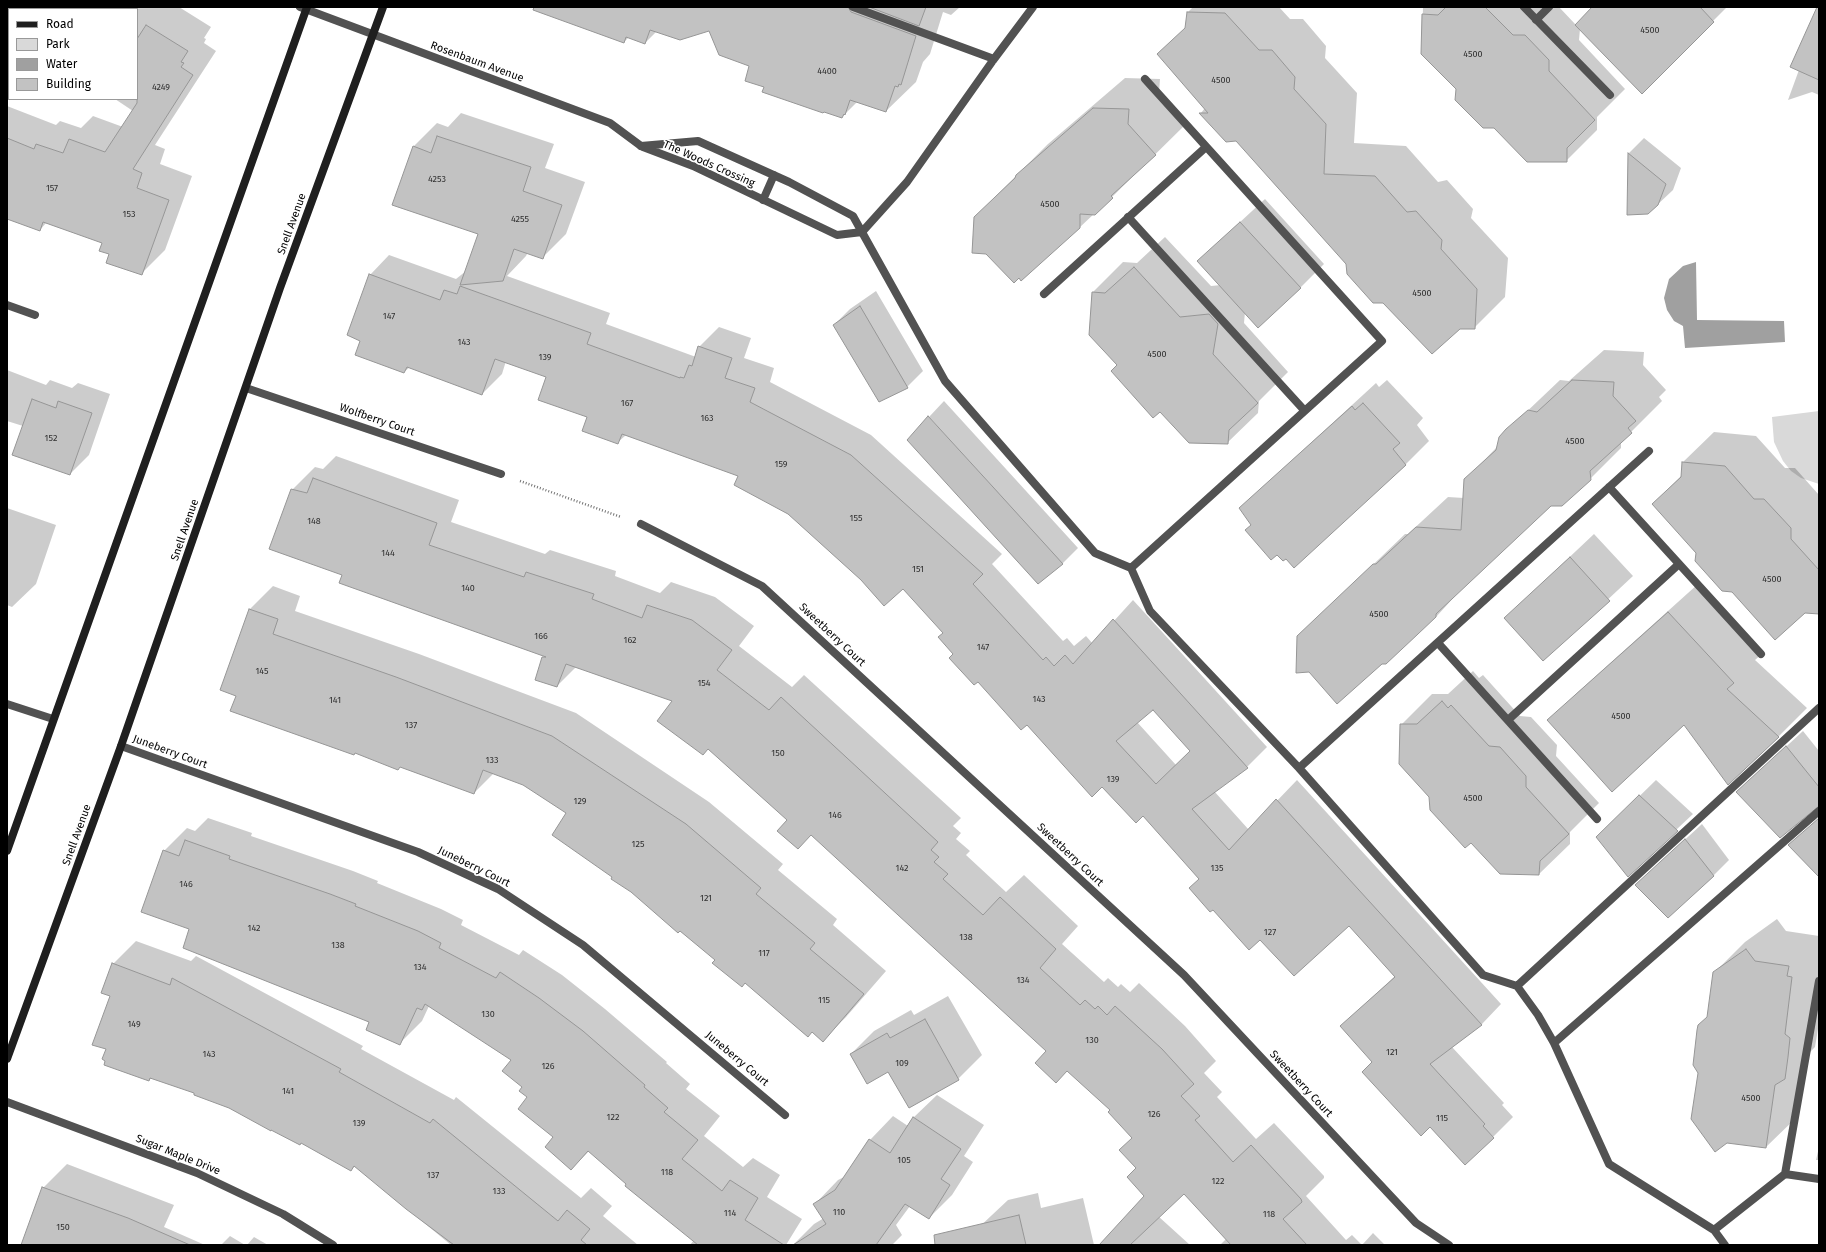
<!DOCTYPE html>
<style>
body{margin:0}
#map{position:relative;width:1826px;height:1252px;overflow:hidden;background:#fff;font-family:"Fira Sans",sans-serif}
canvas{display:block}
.frame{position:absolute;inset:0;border:8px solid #000;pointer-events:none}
.legend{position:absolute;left:8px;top:8px;width:130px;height:92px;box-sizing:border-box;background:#fff;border:1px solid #999;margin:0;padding:5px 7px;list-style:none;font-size:12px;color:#000}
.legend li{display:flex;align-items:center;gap:8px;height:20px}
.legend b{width:20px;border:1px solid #999}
</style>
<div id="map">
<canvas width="1826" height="1252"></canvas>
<div class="frame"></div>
<ul class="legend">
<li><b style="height:5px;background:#1f1f1f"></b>Road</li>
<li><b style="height:11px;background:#d9d9d9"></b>Park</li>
<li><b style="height:11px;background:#a0a0a0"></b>Water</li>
<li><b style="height:11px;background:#c2c2c2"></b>Building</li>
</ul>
</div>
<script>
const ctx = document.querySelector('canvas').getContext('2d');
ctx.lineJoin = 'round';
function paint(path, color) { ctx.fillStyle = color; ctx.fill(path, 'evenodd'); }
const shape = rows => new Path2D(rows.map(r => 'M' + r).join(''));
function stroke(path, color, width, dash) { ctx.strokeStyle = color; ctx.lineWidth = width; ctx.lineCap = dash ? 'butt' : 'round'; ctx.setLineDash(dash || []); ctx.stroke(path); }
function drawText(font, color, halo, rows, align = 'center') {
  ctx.font = font + ' "Fira Sans",sans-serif'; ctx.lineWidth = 3.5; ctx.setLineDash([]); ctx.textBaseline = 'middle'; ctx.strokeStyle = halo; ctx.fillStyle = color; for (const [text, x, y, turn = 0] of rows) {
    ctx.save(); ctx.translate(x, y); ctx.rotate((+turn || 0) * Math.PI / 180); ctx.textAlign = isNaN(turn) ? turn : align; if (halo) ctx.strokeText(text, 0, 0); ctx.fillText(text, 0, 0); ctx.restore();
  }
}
paint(shape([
 [1819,411,1819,484,1801,478,1791,471,1783,461,1774,442,1772,417]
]), '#d9d9d9');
paint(shape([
 [1696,262,1697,320,1784,321,1785,342,1685,348,1683,326,1674,321,1667,310,1664,298,1669,279,1683,266]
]), '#a0a0a0');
paint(shape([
 [53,7,179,7,211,27,204,38,206,39,204,43,216,51,155,145,165,149,160,164,192,176,165,250,141,274,110,254,104,242,46,223,40,230,7,218,7,106,56,125,60,121,81,128,93,116,123,127,133,111,115,99,137,99,137,9,51,9],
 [546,7,960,7,951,15,943,12,930,54,923,62,916,82,886,111,857,102,842,117,765,86,751,66,709,30,657,31,645,43,629,37,624,42],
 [1193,7,1279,7,1290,19,1303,19,1326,46,1325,58,1357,93,1354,143,1406,146,1438,182,1447,180,1473,209,1471,218,1508,258,1505,297,1474,328,1347,263,1237,140,1226,141,1201,113,1205,108,1186,27,1188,12],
 [1423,7,1559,7,1576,25,1594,7,1727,7,1642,92,1580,29,1579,40,1625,89,1597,117,1597,130,1566,161,1494,127,1422,53],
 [1819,15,1819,95,1812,92,1788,100],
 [1125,78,1160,79,1159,93,1186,124,1112,197,1079,228,975,217,1048,144],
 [7,80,9,81,9,93,7,98],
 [461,113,554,144,545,168,585,182,566,234,543,257,528,252,526,256,507,276,610,313,606,324,696,357,699,347,719,327,751,338,744,358,774,368,770,382,871,435,1002,554,992,564,1063,641,1067,638,1074,646,1086,636,1093,644,1133,600,1267,747,1247,767,1214,791,1249,830,1297,780,1501,1004,1482,1024,1452,1047,1504,1103,1502,1105,1513,1117,1493,1137,1373,1062,1341,1026,1395,976,1349,925,1200,878,1143,815,1102,786,1027,724,954,654,944,633,903,587,862,579,789,513,740,475,626,435,617,443,547,376,506,361,502,374,482,394,410,367,404,372,361,340,370,275,389,255,456,279,466,271,479,234,394,204,414,146,437,123,448,127],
 [1153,709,1191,751,1176,765,1137,722],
 [1644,138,1681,168,1673,190,1656,206,1628,214,1629,153],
 [1265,199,1324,264,1300,288,1245,312,1244,323,1288,372,1259,401,1258,413,1227,443,1118,365,1093,292,1123,262,1137,263,1165,237,1211,286,1221,285,1198,261],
 [876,291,923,371,907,387,834,325,850,309],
 [1604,350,1644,352,1643,365,1666,390,1659,397,1662,401,1621,442,1621,448,1582,487,1551,505,1466,584,1436,617,1298,637,1405,534,1408,534,1448,497,1464,498,1465,480,1498,446,1500,437,1560,380,1569,381],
 [7,370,46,385,50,380,72,388,78,383,110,394,89,455,70,474,23,426,7,421],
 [1387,380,1423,418,1417,425,1429,441,1405,465,1286,558,1277,553,1252,525,1240,508,1376,383,1379,387],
 [944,401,1078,548,1062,564,929,417],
 [1714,432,1756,436,1785,468,1795,468,1819,495,1819,613,1697,552,1653,504,1682,475,1683,462],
 [336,456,459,500,451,522,545,554,550,550,616,571,615,576,660,593,671,582,715,597,754,626,739,646,792,687,804,675,961,818,953,826,961,833,956,839,970,851,966,855,1006,892,1024,875,1078,926,1062,944,1104,982,1108,978,1118,987,1121,984,1130,992,1139,983,1185,1026,1216,1061,1204,1073,1222,1092,1217,1097,1256,1139,1274,1123,1324,1176,1324,1178,1306,1196,1346,1240,1352,1235,1362,1245,1373,1233,1385,1245,1220,1245,1226,1239,1184,1193,1158,1216,1190,1245,1100,1245,1146,1196,1137,1168,1134,1137,1111,1110,812,834,789,820,673,701,576,667,557,686,543,658,545,656,343,574,292,490,315,467,323,469],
 [7,508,56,525,36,584,12,607,7,605],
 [1594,534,1633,576,1543,660,1505,618],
 [1698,584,1762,654,1755,660,1807,708,1778,737,1685,724,1549,721,1578,692],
 [273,586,300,596,295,611,419,654,576,713,709,802,783,864,778,870,837,919,833,925,886,971,846,1017,823,1040,716,960,613,876,567,813,523,784,494,773,474,793,221,689,250,609],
 [1473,671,1479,678,1483,675,1520,716,1531,717,1557,745,1556,756,1599,803,1570,832,1570,844,1539,874,1430,797,1401,725,1432,694,1448,694],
 [1803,731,1819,751,1819,806,1737,792],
 [1656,780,1693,814,1628,875,1611,824],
 [208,818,252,833,251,836,353,871,378,881,377,883,441,909,463,920,461,925,519,955,523,950,562,975,605,1009,667,1062,666,1063,690,1084,686,1089,720,1116,704,1136,743,1167,753,1158,780,1175,767,1197,802,1219,786,1245,690,1245,694,1240,589,1151,571,1169,555,1137,523,1087,512,1060,429,1006,422,1021,399,1044,371,1022,190,928,164,851,187,828,195,831],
 [1702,824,1729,860,1713,876,1652,870],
 [1777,919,1786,931,1819,936,1819,973,1815,1003,1819,1007,1819,1023,1815,1047,1805,1057,1797,1117,1766,1147,1708,1017,1714,973,1745,942],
 [136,941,191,961,196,956,363,1046,361,1049,454,1100,456,1097,581,1198,591,1188,612,1206,603,1216,638,1245,451,1245,355,1166,351,1170,301,1142,196,1092,152,1078,149,1080,107,1049,113,964],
 [948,996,982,1055,958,1079,889,1070,851,1054,874,1031,911,1010,914,1015],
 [937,1095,984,1125,964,1156,973,1162,952,1195,929,1218,910,1206,896,1225,902,1235,892,1245,793,1245,814,1224,824,1218,815,1204,838,1180,846,1176,870,1140,893,1116,908,1126,913,1118],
 [1819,1147,1819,1160,1816,1160],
 [67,1164,174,1205,164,1227,205,1245,22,1245,43,1188],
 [1038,1193,1041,1208,1083,1198,1094,1245,960,1245,1008,1200],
 [230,1236,245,1245,221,1245],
 [254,1237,268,1245,247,1245]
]), '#0003');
const building = shape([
 [534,7,848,7,851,12,916,36,901,85,899,84,898,87,895,86,886,112,850,100,845,115,844,114,842,118,824,112,823,113,762,92,764,87,745,81,749,66,719,55,709,31,680,40,650,30,645,44,626,37,624,43,533,10,534,7],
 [869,7,926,7,919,26,869,7],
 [1446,7,1485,7,1513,35,1525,35,1549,60,1549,71,1595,120,1567,148,1567,162,1527,162,1494,128,1483,128,1455,100,1456,89,1421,54,1422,14,1438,15,1446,7],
 [1592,7,1700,7,1714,22,1642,94,1575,25,1592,7],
 [1817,7,1819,7,1819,80,1790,67,1817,7],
 [1187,12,1225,13,1259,50,1272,50,1295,77,1294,89,1326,124,1324,174,1375,176,1407,212,1416,211,1442,240,1441,249,1477,289,1475,329,1460,329,1432,354,1383,303,1373,303,1347,274,1346,264,1236,141,1226,142,1199,113,1208,113,1157,54,1185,28,1187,12],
 [146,25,188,51,181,62,184,63,181,67,193,75,133,169,142,173,137,188,169,200,142,275,106,263,109,254,99,251,102,243,43,222,40,231,7,219,7,138,34,149,36,144,63,153,69,139,105,152,137,103,137,39,146,25],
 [1093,108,1129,109,1128,124,1156,155,1111,196,1113,198,1095,215,1080,214,1080,228,1021,281,1019,278,1014,283,986,254,972,253,974,217,1015,178,1016,175,1093,108],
 [437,136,531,167,523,191,562,205,543,259,514,249,503,281,460,285,478,234,392,205,413,146,431,153,437,136],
 [1628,153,1666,184,1658,205,1648,214,1627,215,1628,153],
 [1240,222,1301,288,1258,328,1197,261,1240,222],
 [1134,267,1180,317,1209,314,1218,324,1213,354,1258,403,1229,430,1228,444,1189,443,1160,412,1153,418,1111,371,1117,365,1089,335,1092,292,1105,293,1134,267],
 [369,274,440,300,444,290,457,294,460,286,591,333,587,344,680,378,680,377,684,378,689,365,692,366,698,346,732,358,725,378,755,388,750,402,851,455,983,574,973,584,1043,660,1046,657,1054,666,1065,655,1073,664,1113,619,1248,768,1192,809,1229,850,1276,799,1482,1025,1430,1064,1485,1124,1483,1126,1494,1138,1465,1165,1430,1127,1421,1136,1362,1072,1372,1062,1340,1026,1395,977,1349,926,1294,976,1260,940,1249,950,1213,910,1210,912,1189,888,1199,879,1143,816,1136,823,1102,787,1092,797,1027,725,1021,730,978,682,974,685,949,658,953,654,938,637,943,633,903,589,884,606,861,580,788,514,734,485,738,476,622,434,618,444,582,431,587,417,538,400,546,377,495,359,482,395,407,367,404,373,355,355,360,341,347,335,369,274],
 [1153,710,1190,751,1156,784,1116,741,1153,710],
 [860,306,908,388,879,402,833,325,860,306],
 [1572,380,1614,382,1613,396,1636,421,1628,428,1632,433,1590,471,1591,480,1562,506,1551,506,1436,614,1436,617,1418,634,1386,664,1382,664,1337,704,1309,672,1296,673,1297,636,1373,564,1376,564,1416,527,1461,530,1464,479,1496,450,1499,437,1506,429,1528,410,1537,412,1572,380],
 [32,399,56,408,58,401,92,413,70,475,12,455,32,399],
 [1363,403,1400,443,1393,449,1406,465,1294,568,1286,559,1283,561,1277,555,1271,560,1245,530,1251,525,1239,508,1352,406,1355,410,1363,403],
 [928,416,993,487,1063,564,1038,584,907,440,928,416],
 [1682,462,1725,466,1754,499,1764,499,1791,528,1791,539,1819,570,1819,614,1805,613,1775,640,1732,592,1722,591,1695,561,1696,553,1652,504,1681,477,1682,462],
 [313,478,437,523,429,545,524,577,526,572,594,594,592,599,642,618,647,605,692,620,732,650,717,670,769,710,781,697,938,842,931,850,939,857,934,862,948,874,943,879,983,915,1000,897,1056,949,1040,968,1080,1005,1085,1000,1095,1009,1098,1006,1107,1015,1115,1006,1162,1049,1194,1084,1181,1096,1200,1116,1195,1120,1233,1162,1251,1145,1301,1199,1302,1202,1283,1219,1307,1245,1231,1245,1184,1194,1130,1245,1099,1245,1144,1196,1127,1177,1136,1168,1119,1150,1132,1138,1108,1112,1110,1110,1067,1071,1056,1083,1035,1063,1046,1051,811,835,798,849,777,831,787,820,708,749,703,755,657,721,672,701,566,664,557,687,535,680,542,657,546,657,339,583,342,575,269,549,291,489,307,493,313,478],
 [1570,557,1610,601,1543,661,1504,618,1570,557],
 [249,609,278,619,273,634,396,677,552,736,686,824,761,888,756,894,815,943,810,949,864,994,823,1042,812,1032,808,1037,745,983,742,987,712,963,715,960,680,931,678,933,631,892,611,879,612,877,552,835,566,813,523,785,483,770,474,794,400,767,398,770,355,753,354,755,230,711,236,696,220,690,249,609],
 [1668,612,1734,683,1727,689,1779,737,1728,785,1684,725,1612,792,1547,720,1668,612],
 [1442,701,1448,708,1451,705,1489,746,1500,747,1526,776,1526,787,1569,834,1540,861,1539,875,1500,874,1471,843,1465,848,1430,810,1429,797,1399,764,1400,724,1417,724,1442,701],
 [1786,746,1819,787,1819,806,1780,838,1736,792,1786,746],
 [1639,795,1678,831,1628,877,1596,837,1639,795],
 [1819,818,1819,877,1788,845,1819,818],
 [1685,839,1714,876,1668,918,1635,885,1685,839],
 [185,840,230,856,229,859,330,894,356,904,355,906,418,931,441,943,439,948,496,978,500,972,539,998,583,1031,645,1085,644,1087,668,1108,664,1112,698,1140,682,1159,722,1191,730,1180,758,1198,745,1220,784,1245,698,1245,625,1186,626,1184,588,1151,571,1170,545,1147,553,1137,518,1109,527,1097,519,1091,522,1087,502,1071,511,1060,425,1004,422,1010,417,1008,400,1045,366,1030,369,1022,183,948,189,929,141,912,163,850,179,856,185,840],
 [1746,949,1755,961,1789,966,1787,976,1792,977,1785,1034,1790,1038,1788,1057,1785,1079,1775,1085,1766,1148,1727,1143,1715,1152,1691,1119,1698,1073,1693,1065,1697,1030,1698,1025,1707,1017,1713,972,1746,949],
 [112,963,170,985,172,978,341,1069,339,1072,430,1123,433,1119,558,1221,567,1210,590,1229,581,1240,587,1245,454,1245,406,1209,354,1166,351,1171,301,1143,300,1145,271,1130,271,1131,229,1108,194,1095,194,1093,150,1078,149,1081,104,1065,105,1061,102,1059,106,1049,92,1045,110,996,101,993,112,963],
 [925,1019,959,1080,909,1108,888,1072,867,1084,850,1054,887,1033,890,1038,925,1019],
 [913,1117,961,1149,941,1179,950,1185,929,1219,905,1204,876,1245,793,1245,826,1224,813,1204,835,1190,869,1139,890,1153,913,1117],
 [42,1187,128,1218,190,1245,21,1245,42,1187],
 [1019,1215,1026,1245,935,1245,934,1235,1019,1215]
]);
paint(building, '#c2c2c2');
stroke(building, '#969696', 1);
stroke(shape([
 [520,481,621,517]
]), '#747474', 2.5, [1, 2]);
stroke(shape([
 [853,7,994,59],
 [1524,7,1610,95],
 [1536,20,1549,7],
 [641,146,698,141,789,182,853,216,945,381,1095,553,1131,568,1150,611,1299,768,1483,975,1517,986,1538,1015,1554,1043,1609,1164,1714,1230,1725,1245],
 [643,147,693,166,837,235,862,232,907,182,994,59,1033,7],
 [763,200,774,175],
 [1128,217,1304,410],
 [1044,294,1206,147],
 [1609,487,1761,654],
 [1131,568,1382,341,1145,79],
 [1438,643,1597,819],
 [1508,720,1679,564],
 [1299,768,1649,451],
 [1517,986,1819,708],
 [1554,1043,1819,811],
 [1785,1174,1819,1179],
 [1714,1230,1785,1174,1819,981]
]), '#525252', 8);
stroke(shape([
 [300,7,610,123,641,146],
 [7,305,35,315],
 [246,388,501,474],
 [641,524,762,586,1184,975,1416,1223,1449,1245],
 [7,704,53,719],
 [121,746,418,852,498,889,583,945,785,1115],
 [7,1102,197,1173,283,1214,333,1245]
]), '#525252', 8);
stroke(shape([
 [7,851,307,7],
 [7,1059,121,746,280,288,383,7]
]), '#1f1f1f', 8);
drawText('9px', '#303030', null, [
 ["4500",1650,30],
 ["4500",1473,54],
 ["4400",827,71],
 ["4500",1221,80],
 ["4249",161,87],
 ["4253",437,179],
 ["157",52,188],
 ["4500",1050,204],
 ["153",129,214],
 ["4255",520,219],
 ["4500",1422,293],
 ["147",389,316],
 ["143",464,342],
 ["4500",1157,354],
 ["139",545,357],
 ["167",627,403],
 ["163",707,418],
 ["152",51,438],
 ["4500",1575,441],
 ["159",781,464],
 ["155",856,518],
 ["148",314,521],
 ["144",388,553],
 ["151",918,569],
 ["4500",1772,579],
 ["140",468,588],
 ["4500",1379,614],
 ["166",541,636],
 ["162",630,640],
 ["147",983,647],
 ["145",262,671],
 ["154",704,683],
 ["143",1039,699],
 ["141",335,700],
 ["4500",1621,716],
 ["137",411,725],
 ["150",778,753],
 ["133",492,760],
 ["139",1113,779],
 ["4500",1473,798],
 ["129",580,801],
 ["146",835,815],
 ["125",638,844],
 ["142",902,868],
 ["135",1217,868],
 ["146",186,884],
 ["121",706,898],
 ["142",254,928],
 ["127",1270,932],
 ["138",966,937],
 ["138",338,945],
 ["117",764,953],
 ["134",420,967],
 ["134",1023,980],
 ["115",824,1000],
 ["130",488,1014],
 ["149",134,1024],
 ["130",1092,1040],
 ["121",1392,1052],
 ["143",209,1054],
 ["109",902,1063],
 ["126",548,1066],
 ["141",288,1091],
 ["4500",1751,1098],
 ["126",1154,1114],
 ["122",613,1117],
 ["115",1442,1118],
 ["139",359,1123],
 ["105",904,1160],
 ["118",667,1172],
 ["137",433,1175],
 ["122",1218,1181],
 ["133",499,1191],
 ["110",839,1212],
 ["114",730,1213],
 ["118",1269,1214],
 ["150",63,1227]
]);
drawText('11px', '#000', '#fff', [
 ["Rosenbaum Avenue",477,62,20],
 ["The Woods Crossing",709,164,24],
 ["Snell Avenue",292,224,-70],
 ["Wolfberry Court",377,420,19],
 ["Snell Avenue",185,530,-71],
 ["Sweetberry Court",832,635,43],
 ["Juneberry Court",170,752,20],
 ["Snell Avenue",77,835,-70],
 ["Sweetberry Court",1070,855,43],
 ["Juneberry Court",474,867,26],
 ["Juneberry Court",737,1059,40],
 ["Sweetberry Court",1301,1084,47],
 ["Sugar Maple Drive",178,1155,22]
]);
</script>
